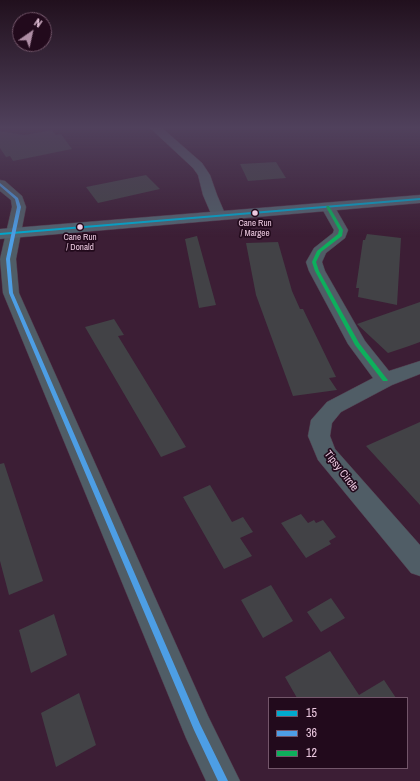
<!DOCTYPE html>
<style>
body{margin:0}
#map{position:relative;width:420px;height:781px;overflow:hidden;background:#3c1e35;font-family:"Archivo Narrow",sans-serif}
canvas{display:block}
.legend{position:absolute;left:268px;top:697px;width:140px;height:72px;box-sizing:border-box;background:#220a1c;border:1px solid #73566a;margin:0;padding:5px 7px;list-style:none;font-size:12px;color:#ecc9e0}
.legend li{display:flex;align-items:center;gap:8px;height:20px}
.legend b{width:20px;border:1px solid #73566a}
.north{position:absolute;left:12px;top:12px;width:40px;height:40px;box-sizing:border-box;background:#220a1c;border:1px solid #73566a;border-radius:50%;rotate:34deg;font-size:11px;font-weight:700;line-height:16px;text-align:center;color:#ecc9e0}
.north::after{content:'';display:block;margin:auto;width:14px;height:18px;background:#ae8da4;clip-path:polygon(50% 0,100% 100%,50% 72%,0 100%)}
</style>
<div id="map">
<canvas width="420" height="781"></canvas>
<ul class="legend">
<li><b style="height:5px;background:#00a9ce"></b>15</li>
<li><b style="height:5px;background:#4d9ee5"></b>36</li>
<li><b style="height:5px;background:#0daf5c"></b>12</li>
</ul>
<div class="north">N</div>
</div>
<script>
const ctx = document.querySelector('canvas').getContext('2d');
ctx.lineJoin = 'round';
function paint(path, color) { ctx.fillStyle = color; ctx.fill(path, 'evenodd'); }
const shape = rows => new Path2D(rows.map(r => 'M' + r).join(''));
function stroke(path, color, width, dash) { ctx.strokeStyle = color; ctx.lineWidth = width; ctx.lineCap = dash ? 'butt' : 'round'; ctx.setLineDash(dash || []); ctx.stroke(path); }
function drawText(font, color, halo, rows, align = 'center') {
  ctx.font = font + ' "Archivo Narrow",sans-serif'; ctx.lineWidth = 3.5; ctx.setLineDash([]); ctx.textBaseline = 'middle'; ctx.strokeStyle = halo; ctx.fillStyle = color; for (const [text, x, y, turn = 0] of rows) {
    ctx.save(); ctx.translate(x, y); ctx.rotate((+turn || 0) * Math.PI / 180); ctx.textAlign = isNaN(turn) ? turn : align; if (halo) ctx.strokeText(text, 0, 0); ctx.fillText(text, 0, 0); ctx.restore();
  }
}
paint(shape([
 [52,130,56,135,61,134,72,149,13,161,10,156,6,157,0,148,0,131,24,135],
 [276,162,286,178,248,181,240,164],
 [146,175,160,189,98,203,86,187],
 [367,234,401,238,397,305,358,297,359,288,356,288,363,240,365,240],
 [197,236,216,305,199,308,185,239],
 [278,242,292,291,300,309,303,309,336,377,329,378,337,390,293,396,256,295,246,243],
 [420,302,420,342,409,346,388,353,357,324],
 [114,319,124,335,118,336,186,447,161,457,85,327],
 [420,422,420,505,366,446],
 [4,463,43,581,9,595,0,561,0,464],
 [210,485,232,522,243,517,253,532,240,538,252,556,224,569,183,497],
 [301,514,308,523,314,520,316,523,323,520,336,537,329,541,331,544,306,558,281,523],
 [271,585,293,621,263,638,241,600],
 [331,598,345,618,321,632,307,612],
 [54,614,67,655,31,673,19,630],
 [330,651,359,695,384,680,396,698,297,698,285,677],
 [79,693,96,745,56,767,41,713]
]), '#424246');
const minor = shape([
 [149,127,161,127,202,163,210,175,217,195,226,216,224,219,219,220,214,219,212,216,203,195,198,175,193,168,149,127],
 [0,180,5,181,22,196,26,207,16,259,19,293,208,716,240,781,206,781,186,738,3,293,0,259,12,207,11,200,0,191,0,180],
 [328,203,333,204,348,230,345,238,326,253,322,262,325,271,365,341,389,371,420,361,420,374,392,385,341,412,332,423,330,436,335,449,420,545,420,576,411,573,318,460,308,436,311,420,327,402,373,378,348,344,309,271,306,262,314,248,333,233,334,230,321,207,323,204,328,203]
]);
const highway = shape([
 [420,195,420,203,0,239,0,229,420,195]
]);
stroke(minor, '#52394b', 1);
stroke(highway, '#52394b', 1);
paint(minor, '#505d66');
paint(highway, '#526370');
paint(shape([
 [420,198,420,200,0,235,0,233,420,198]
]), '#00a9ce');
paint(shape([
 [0,183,18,198,21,207,10,259,13,293,200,724,228,781,218,781,194,730,9,293,6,259,17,207,15,199,0,186,0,183]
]), '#4d9ee5');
paint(shape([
 [327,206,329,206,343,230,342,236,321,252,316,262,319,271,359,343,387,379,388,380,387,381,383,381,355,345,315,271,312,262,317,251,338,234,339,230,326,207,327,206]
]), '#0daf5c');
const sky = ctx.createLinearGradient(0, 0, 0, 237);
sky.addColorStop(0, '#21101d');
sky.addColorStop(0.54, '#50415c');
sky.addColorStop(1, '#50415c00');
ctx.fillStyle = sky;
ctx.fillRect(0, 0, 420, 237);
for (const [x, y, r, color] of [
 [255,213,3.5,"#ecc9e0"],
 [80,227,3.5,"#ecc9e0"]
]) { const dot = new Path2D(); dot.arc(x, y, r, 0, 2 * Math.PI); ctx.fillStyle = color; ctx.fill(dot); stroke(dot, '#220a1c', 1.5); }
drawText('9px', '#ecc9e0', '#220a1c', [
 ["Cane Run",255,224],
 ["/ Margee",255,234],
 ["Cane Run",80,238],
 ["/ Donald",80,248]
]);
drawText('11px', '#ecc9e0', '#220a1c', [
 ["Tipsy Circle",341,471,52]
]);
</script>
